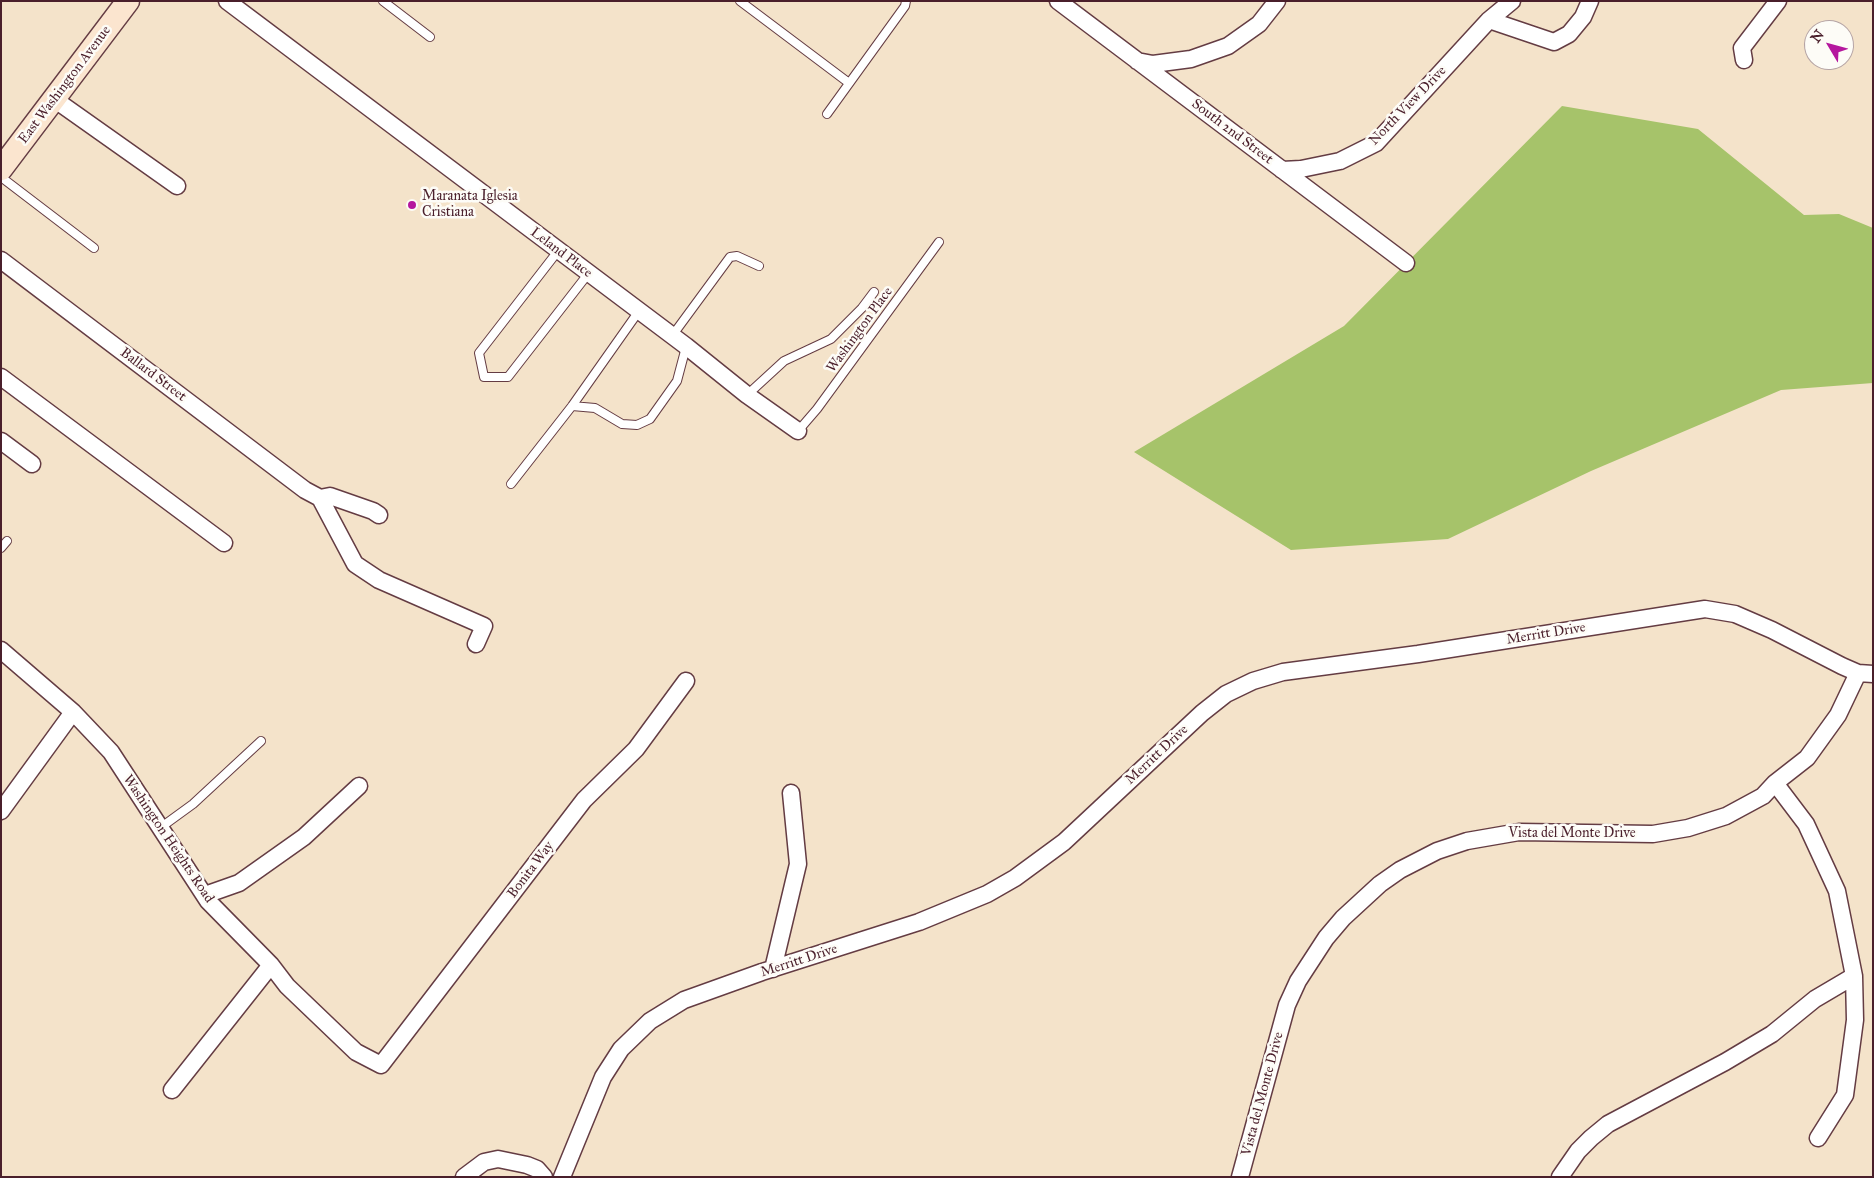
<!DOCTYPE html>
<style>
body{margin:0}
#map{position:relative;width:1874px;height:1178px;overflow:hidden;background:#f4e3ca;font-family:"IM FELL Great Primer",serif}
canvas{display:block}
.frame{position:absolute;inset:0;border:2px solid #4a1f2b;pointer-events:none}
.north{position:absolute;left:1804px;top:20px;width:50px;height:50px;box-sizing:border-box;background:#fdfcf7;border:1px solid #b5a4a5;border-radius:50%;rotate:307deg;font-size:14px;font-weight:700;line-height:20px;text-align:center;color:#4a1f2b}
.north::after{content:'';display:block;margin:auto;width:18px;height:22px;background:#b5179e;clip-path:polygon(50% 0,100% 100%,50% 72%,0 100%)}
</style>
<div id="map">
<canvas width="1874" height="1178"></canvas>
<div class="frame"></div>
<div class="north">N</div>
</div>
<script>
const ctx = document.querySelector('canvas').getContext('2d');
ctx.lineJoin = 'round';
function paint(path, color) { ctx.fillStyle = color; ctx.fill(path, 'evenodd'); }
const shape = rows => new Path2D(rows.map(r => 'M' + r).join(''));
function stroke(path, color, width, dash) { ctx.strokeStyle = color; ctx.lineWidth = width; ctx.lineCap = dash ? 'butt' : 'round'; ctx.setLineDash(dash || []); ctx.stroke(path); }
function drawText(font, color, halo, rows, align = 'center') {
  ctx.font = font + ' "IM FELL Great Primer",serif'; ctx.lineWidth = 5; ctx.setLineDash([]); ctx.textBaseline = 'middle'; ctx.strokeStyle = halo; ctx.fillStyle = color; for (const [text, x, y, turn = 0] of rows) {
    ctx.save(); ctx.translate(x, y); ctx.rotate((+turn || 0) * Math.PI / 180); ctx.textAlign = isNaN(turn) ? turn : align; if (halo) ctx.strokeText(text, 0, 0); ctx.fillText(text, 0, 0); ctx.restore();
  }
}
paint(shape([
 [1562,106,1698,129,1804,215,1839,214,1873,228,1873,383,1781,390,1591,471,1448,539,1291,550,1134,452,1344,326]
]), '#a6c36a');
const service = shape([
 [383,1,430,37],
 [740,1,849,83],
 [827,114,905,6,906,1],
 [1,177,94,248],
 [558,251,479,353,484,377,508,377,588,274],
 [672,336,730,257,737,256,759,266],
 [747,395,784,361,831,339,862,308,874,292],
 [572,406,595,408,622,424,637,425,650,419,677,381,686,347],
 [798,431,817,409,939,242],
 [511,484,572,406,639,311],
 [1,548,7,541],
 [160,828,193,804,261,741]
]);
const minor = shape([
 [227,1,686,346,747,395,798,431],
 [1058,1,1406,263],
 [1489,20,1554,42,1569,34,1583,17,1590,1],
 [1744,60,1742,48,1778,1],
 [1137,61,1153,64,1191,59,1228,46,1259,24,1277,1],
 [54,99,177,186],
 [1282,170,1301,169,1340,161,1376,143,1489,20,1512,1],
 [1,260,305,490,320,498,330,496,373,511,379,515],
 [1,377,224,543],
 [1,441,32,464],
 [320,498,355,564,379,580,484,626,476,644],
 [1,650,73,712,111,752,208,901,271,965,287,986,356,1052,381,1065,584,800,636,749,686,681],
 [1775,783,1806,824,1837,891,1854,976,1855,1020,1845,1095,1818,1138],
 [1,811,73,712],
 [205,895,239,883,304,837,359,786],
 [773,969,798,864,791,793],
 [172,1090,271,965],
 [464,1177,484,1162,498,1159,527,1165,537,1169,544,1177],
 [562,1177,603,1077,621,1049,650,1021,684,1000,762,972,919,922,987,894,1015,878,1064,842,1202,713,1226,694,1253,681,1283,672,1418,654,1705,609,1735,614,1772,630,1842,666,1858,673,1873,674],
 [1240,1177,1287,1005,1298,981,1326,938,1343,918,1380,884,1400,870,1437,851,1467,841,1519,832,1653,834,1688,828,1726,816,1763,796,1775,783,1807,758,1838,715,1858,673],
 [1560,1177,1578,1151,1591,1138,1608,1124,1725,1062,1772,1034,1815,999,1854,976]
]);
const secondary = shape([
 [1,169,128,1]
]);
stroke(service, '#643c43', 10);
stroke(minor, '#643c43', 19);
stroke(secondary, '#643c43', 25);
stroke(service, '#fff', 8);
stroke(minor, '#fff', 16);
stroke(secondary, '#fbe5cf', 22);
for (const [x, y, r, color] of [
 [412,205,5,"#b5179e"]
]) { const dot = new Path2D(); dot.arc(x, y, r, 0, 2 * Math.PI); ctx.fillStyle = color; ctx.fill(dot); stroke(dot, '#fdfcf7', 2); }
drawText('14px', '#4a1f2b', '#fdfcf7', [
 ["East Washington Avenue",65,85,-53],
 ["North View Drive",1408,106,-46],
 ["South 2nd Street",1232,132,37],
 ["Leland Place",561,253,37],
 ["Washington Place",860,330,-54],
 ["Ballard Street",153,375,37],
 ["Merritt Drive",1546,634,-9],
 ["Merritt Drive",1157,755,-43],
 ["Vista del Monte Drive",1572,834],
 ["Washington Heights Road",168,839,56],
 ["Bonita Way",531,870,-53],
 ["Merritt Drive",799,961,-18],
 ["Vista del Monte Drive",1263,1094,-75]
]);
drawText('14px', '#4a1f2b', '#fdfcf7', [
 ["Maranata Iglesia",422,197],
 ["Cristiana",422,213]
], 'left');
</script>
